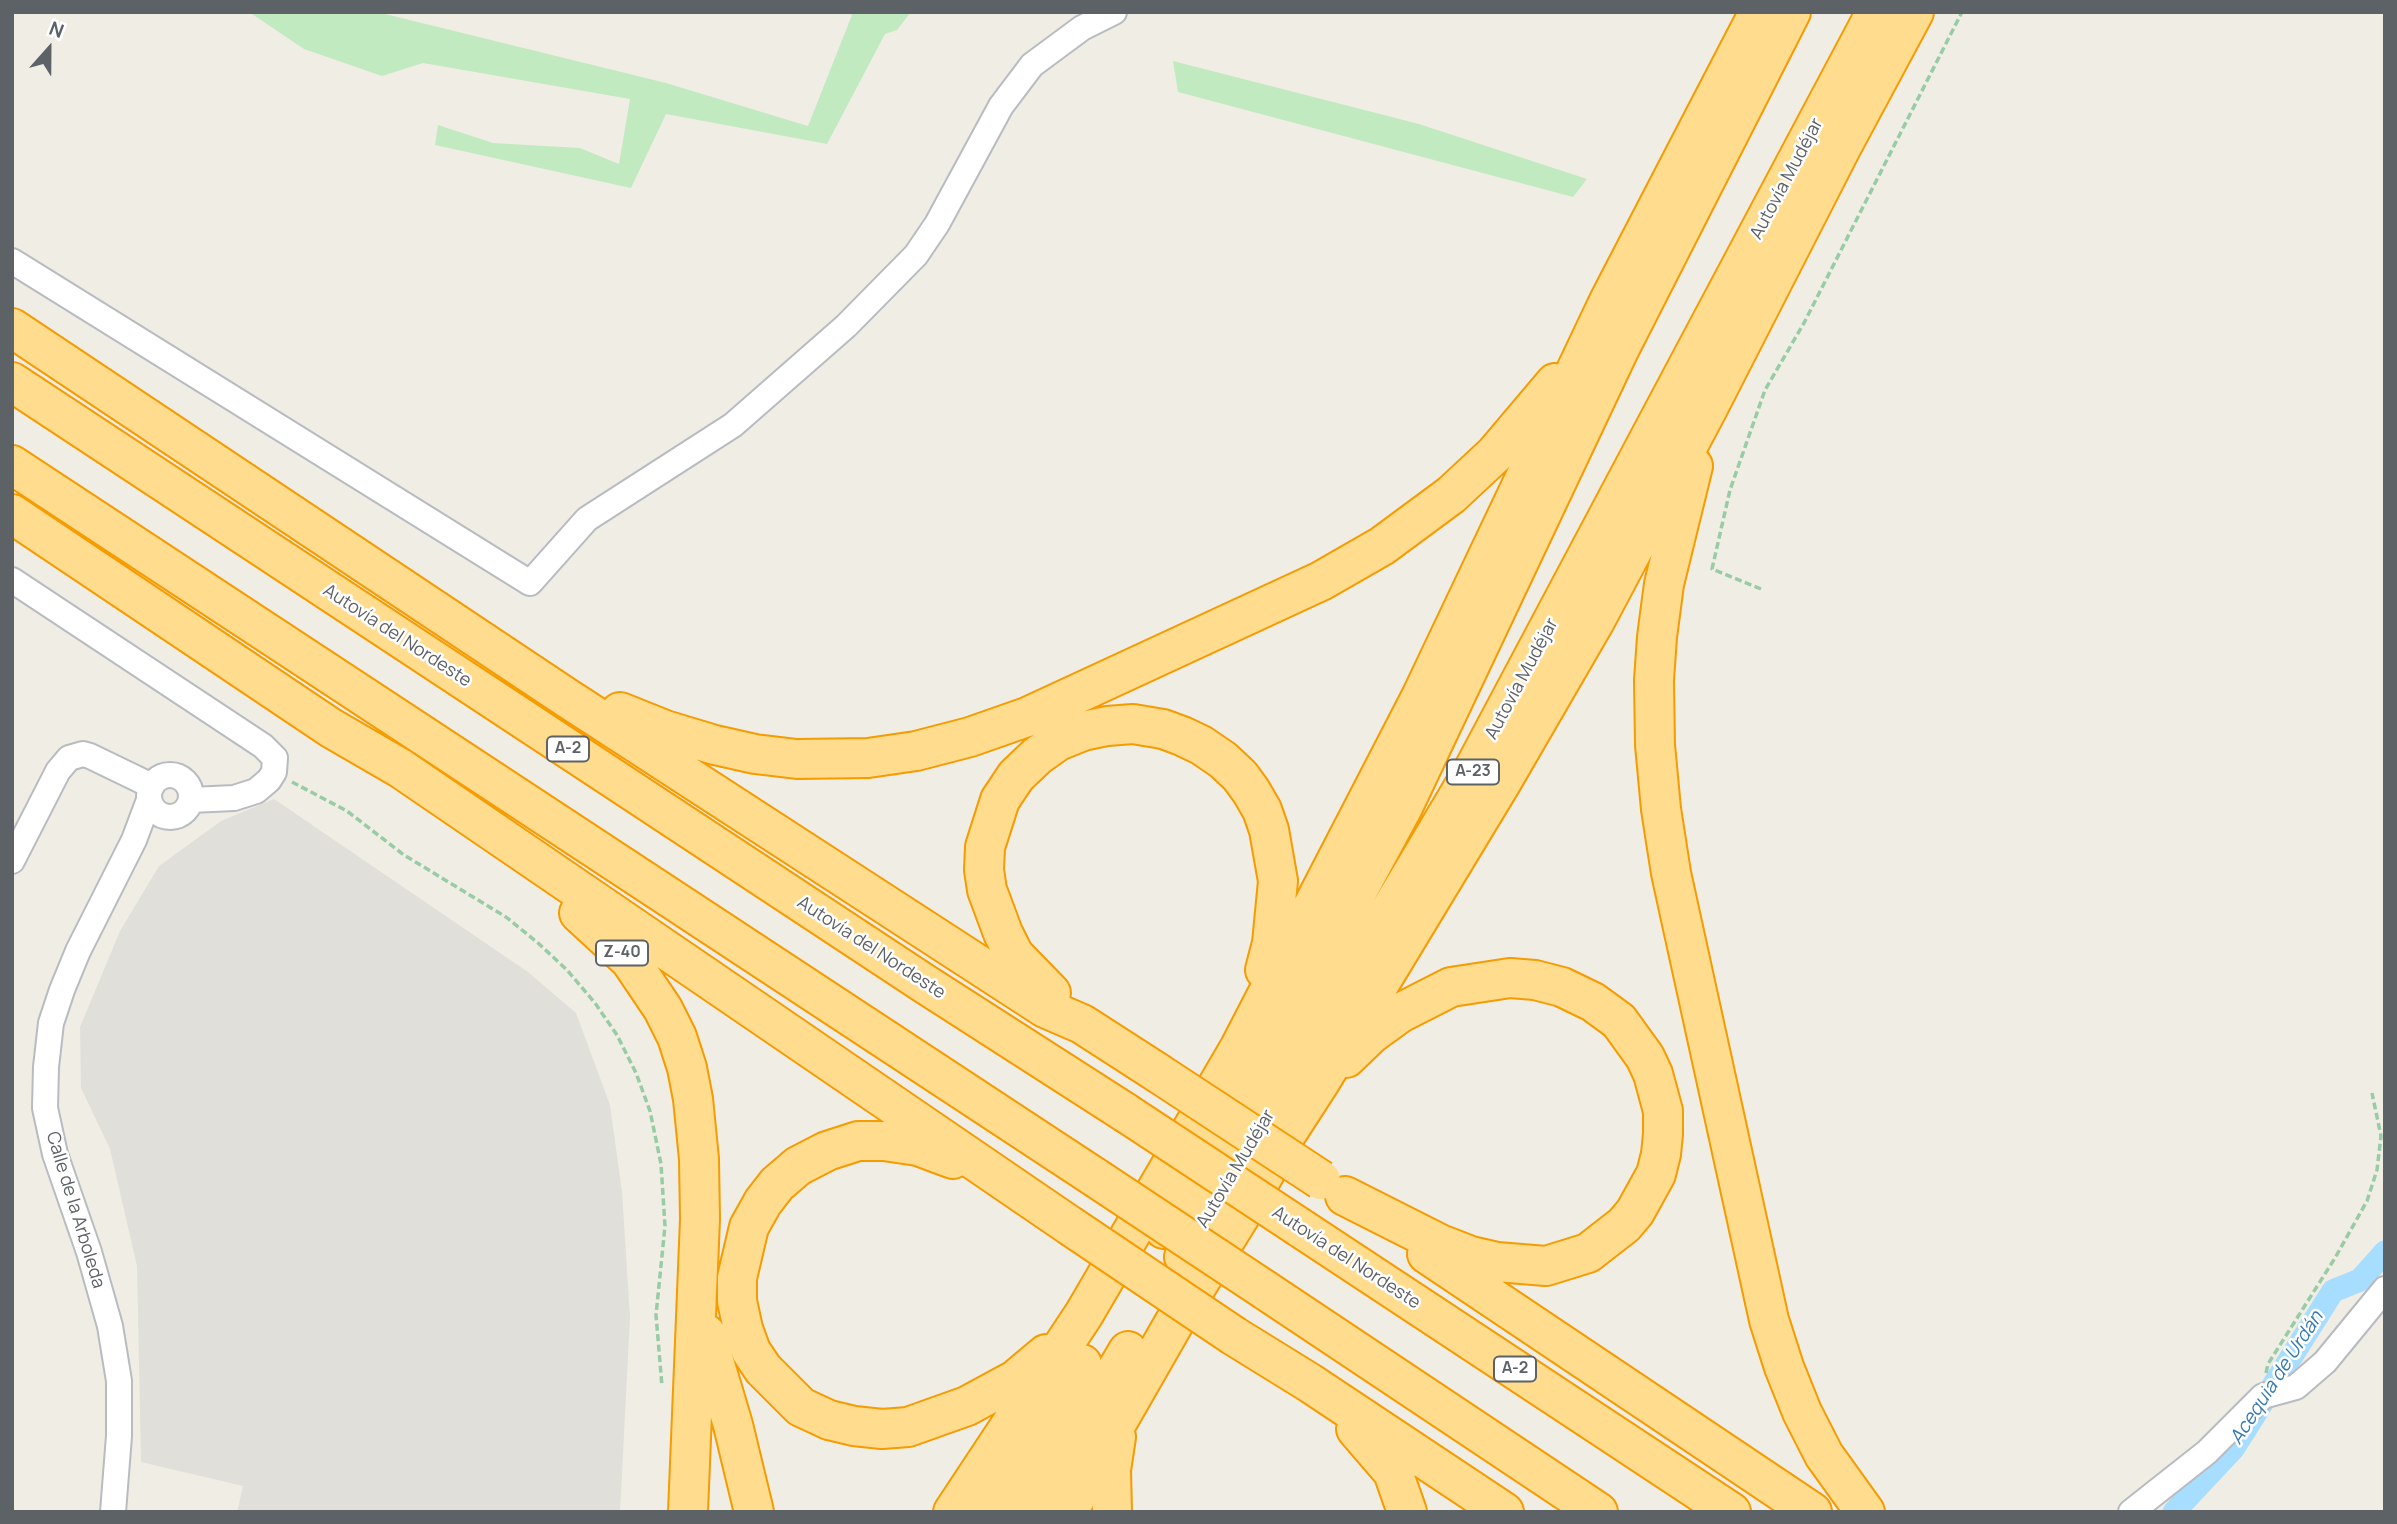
<!DOCTYPE html>
<meta charset="utf-8">
<style>
body{margin:0}
#map{position:relative;width:2397px;height:1524px;overflow:hidden;background:#f0ede5;font-family:Manrope,sans-serif}
canvas{display:block}
.frame{position:absolute;inset:0;border:14px solid #5d6267;pointer-events:none}
.north{position:absolute;left:14px;top:14px;width:70px;height:70px;-webkit-text-stroke:5px #fff;paint-order:stroke;rotate:21deg;font-size:19px;font-weight:700;line-height:28px;text-align:center;color:#5d6267}
.north::after{content:'';display:block;margin:auto;width:24px;height:32px;background:#5d6267;clip-path:polygon(50% 0,100% 100%,50% 72%,0 100%)}
</style>
<div id="map">
<canvas width="2397" height="1524"></canvas>
<div class="frame"></div>
<div class="north">N</div>
</div>
<script>
const ctx = document.querySelector('canvas').getContext('2d');
ctx.lineJoin = 'round';
function paint(path, color) { ctx.fillStyle = color; ctx.fill(path, 'evenodd'); }
const shape = rows => new Path2D(rows.map(r => 'M' + r).join(''));
function stroke(path, color, width, dash) { ctx.strokeStyle = color; ctx.lineWidth = width; ctx.lineCap = dash ? 'butt' : 'round'; ctx.setLineDash(dash || []); ctx.stroke(path); }
function drawText(font, color, halo, rows, align = 'center') {
  ctx.font = font + ' Manrope,sans-serif'; ctx.lineWidth = 5; ctx.setLineDash([]); ctx.textBaseline = 'middle'; ctx.strokeStyle = halo; ctx.fillStyle = color; for (const [text, x, y, turn = 0] of rows) {
    ctx.save(); ctx.translate(x, y); ctx.rotate((+turn || 0) * Math.PI / 180); ctx.textAlign = isNaN(turn) ? turn : align; if (halo) ctx.strokeText(text, 0, 0); ctx.fillText(text, 0, 0); ctx.restore();
  }
}
paint(shape([
 [274,799,528,972,576,1013,610,1105,622,1192,630,1317,620,1512,237,1512,243,1486,141,1462,137,1266,110,1149,81,1088,80,1027,120,931,159,866,221,821]
]), '#e1dfd9');
paint(shape([
 [249,12,377,12,666,83,808,126,852,15,846,12,911,12,897,30,885,34,827,144,666,114,631,188,435,145,438,125,493,143,580,148,619,164,630,99,423,63,382,76,304,49],
 [1173,61,1419,124,1587,179,1573,197,1178,92]
]), '#c2eac0');
stroke(shape([
 [2174,1512,2233,1449,2333,1291,2360,1280,2385,1252]
]), '#a7ddff', 23);
const minor = shape([
 [12,261,530,583,587,519,733,425,846,326,916,255,937,224,1001,106,1032,65,1082,28,1114,12],
 [12,580,263,746,275,758,274,772,269,780,256,791,234,798,191,800],
 '149 796a21 21 0 1 1 42 0a21 21 0 1 1-42 0Z',
 [12,861,58,771,69,758,83,754,90,756,152,786],
 [113,1512,119,1436,119,1381,110,1326,89,1252,55,1154,45,1108,46,1067,51,1023,62,990,78,951,134,840,149,800],
 [2131,1512,2207,1452,2263,1396,2296,1387,2325,1362,2385,1289]
]);
const motorway = shape([
 [12,328,567,698,1045,1008,1082,1024,1158,1073],
 [12,382,925,984,1126,1113],
 [12,465,1096,1178],
 [1693,466,1664,584,1657,637,1654,680,1655,745,1661,809,1671,873,1769,1320,1784,1367,1802,1412,1824,1455,1865,1512],
 [12,514,331,728,400,768,1069,1225],
 [620,712,665,730,715,745,755,754,797,759,868,758,916,751,970,737,1027,717,1321,581,1382,546,1451,495,1495,454,1555,383],
 [579,913,630,960,663,1009,677,1037,687,1068,693,1099,699,1159,700,1219,688,1512],
 [1051,993,1014,955,1003,933,987,890,984,870,985,847,1000,800,1016,776,1037,756,1058,741,1083,731,1107,726,1133,724,1163,729,1182,736,1201,745,1223,760,1240,776,1251,791,1262,810,1269,830,1278,881,1272,943,1265,970],
 [953,1159,918,1146,884,1141,858,1141,827,1151,798,1166,777,1184,763,1202,749,1227,737,1278,737,1301,743,1329,751,1351,763,1369,801,1407,829,1420,854,1426,882,1429,908,1427,967,1406,1015,1380,1046,1354],
 [1345,1196,1440,1244,1471,1256,1497,1262,1546,1266,1588,1253,1624,1225,1635,1212,1656,1174,1661,1154,1663,1134,1663,1111,1653,1074,1645,1057,1619,1021,1593,1002,1562,987,1535,980,1510,978,1451,987,1400,1013,1371,1034,1346,1058],
 [1299,1227,1731,1512],
 [1164,1229,1259,1073,1403,807,1619,350,1791,12],
 [1427,1254,1812,1512],
 [1184,1257,1469,778,1876,12],
 [1265,1290,1598,1512],
 [706,1334,733,1425,754,1512],
 [1234,1336,1310,1383,1504,1512],
 [1356,1429,1393,1472,1407,1512],
 [953,1512,1084,1314,1240,1047,1421,697,1609,301,1759,12],
 [992,1512,1082,1364],
 [1032,1512,1128,1351],
 [1068,1512,1095,1461,1174,1323,1248,1203,1287,1133,1320,1082,1501,783,1595,621,1708,408,1841,148,1914,12],
 [1112,1512,1111,1470,1116,1437]
]);
stroke(minor, '#b8bbc0', 28);
stroke(motorway, '#f69b00', 42);
stroke(shape([
 [1761,589,1712,569,1730,490,1765,390,1804,323,1962,12],
 [292,782,347,811,404,855,506,917,538,943,567,970,595,1003,617,1035,636,1073,650,1111,661,1164,665,1226,656,1315,662,1386],
 [2266,1373,2268,1364,2335,1258,2367,1201,2377,1170,2381,1136,2372,1093]
]), '#98cca4', 3.5, [7, 3.5]);
stroke(minor, '#fff', 24);
stroke(motorway, '#ffdc8e', 38);
const motorwayBridge = shape([
 [1158,1073,1321,1180],
 [1126,1113,1299,1227],
 [1096,1178,1265,1290],
 [1069,1225,1234,1336]
]);
stroke(motorwayBridge, '#f69b00', 42, []);
stroke(motorwayBridge, '#ffdc8e', 38);
for (const [x, y, w] of [
 [568,749,42],
 [1473,772,52],
 [622,953,52],
 [1515,1369,42]
]) { const box = new Path2D(); box.roundRect(x - w / 2, y - 12.5, w, 25, 5); ctx.fillStyle = '#fff'; ctx.fill(box); stroke(box, '#5d6267', 2); }
drawText('bold 16px', '#5d6267', null, [
 ["A-2",568,749],
 ["A-23",1473,772],
 ["Z-40",622,953],
 ["A-2",1515,1369]
]);
drawText('18px', '#5d6267', '#fff', [
 ["Autovía Mudéjar",1787,179,-62],
 ["Autovía del Nordeste",397,636,33],
 ["Autovía Mudéjar",1522,679,-62],
 ["Autovía del Nordeste",871,948,33],
 ["Autovía Mudéjar",1236,1169,-59],
 ["Calle de la Arboleda",75,1210,73],
 ["Autovía del Nordeste",1346,1258,33]
]);
drawText('italic 19px', '#377ab1', '#fff', [
 ["Acequia de Urdán",2277,1378,-57]
]);
</script>
